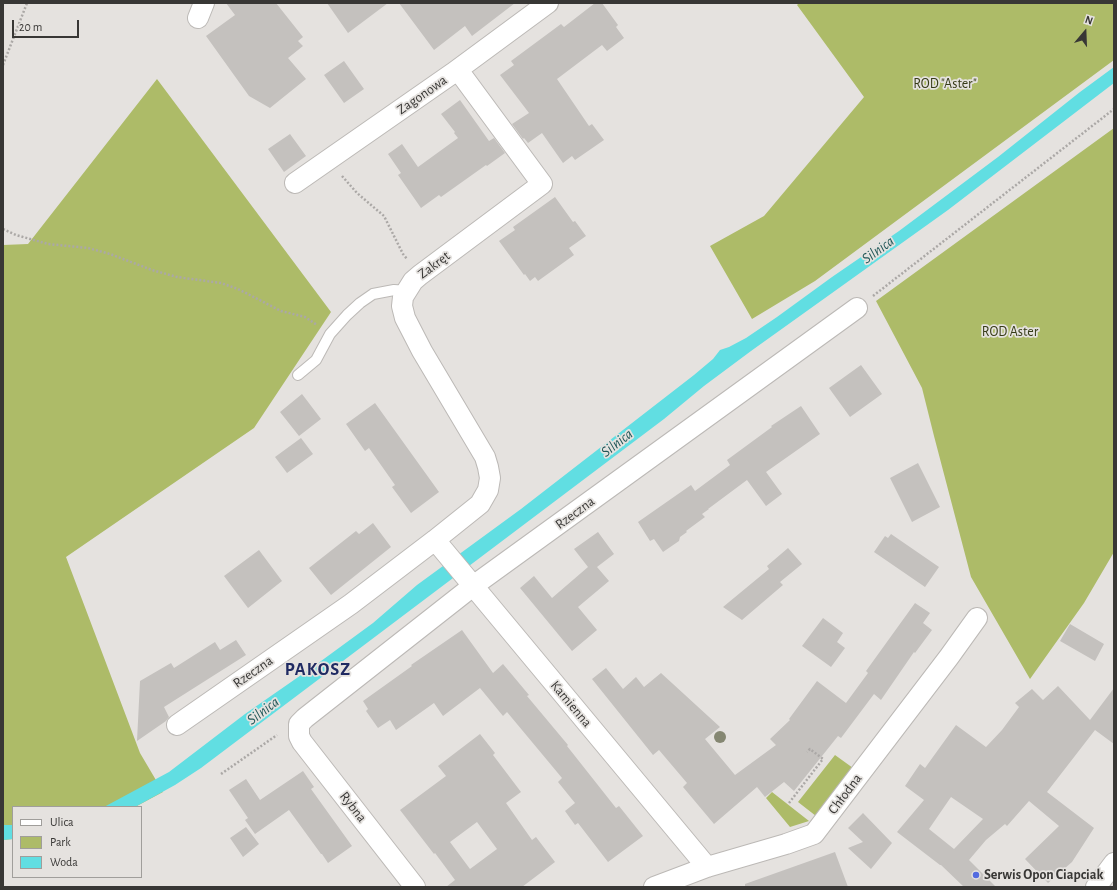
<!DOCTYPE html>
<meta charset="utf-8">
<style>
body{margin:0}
#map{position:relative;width:1117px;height:890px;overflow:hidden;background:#e5e2df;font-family:"Alegreya Sans",sans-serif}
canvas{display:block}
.frame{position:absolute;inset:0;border:4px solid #383735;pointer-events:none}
.legend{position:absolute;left:12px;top:806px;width:130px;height:72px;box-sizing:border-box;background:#e5e2df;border:1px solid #a09e9b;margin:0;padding:5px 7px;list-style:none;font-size:12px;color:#383735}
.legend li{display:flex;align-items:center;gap:8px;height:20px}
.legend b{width:20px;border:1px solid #a09e9b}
.north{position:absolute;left:1065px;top:12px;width:40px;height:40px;-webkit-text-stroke:3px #e5e2df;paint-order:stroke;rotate:19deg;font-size:11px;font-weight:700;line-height:16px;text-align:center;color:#383735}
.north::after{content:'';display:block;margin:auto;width:14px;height:18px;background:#383735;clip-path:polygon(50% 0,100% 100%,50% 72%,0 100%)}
.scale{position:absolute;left:12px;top:20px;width:67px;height:18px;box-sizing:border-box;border:2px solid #383735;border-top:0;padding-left:5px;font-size:12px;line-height:14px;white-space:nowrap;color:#383735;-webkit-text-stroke:3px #e5e2df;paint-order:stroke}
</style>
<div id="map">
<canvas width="1117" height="890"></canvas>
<div class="frame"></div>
<ul class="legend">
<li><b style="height:5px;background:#fff"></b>Ulica</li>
<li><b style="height:11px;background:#adbb68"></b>Park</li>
<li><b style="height:11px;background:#61dee2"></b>Woda</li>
</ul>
<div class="north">N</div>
<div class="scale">20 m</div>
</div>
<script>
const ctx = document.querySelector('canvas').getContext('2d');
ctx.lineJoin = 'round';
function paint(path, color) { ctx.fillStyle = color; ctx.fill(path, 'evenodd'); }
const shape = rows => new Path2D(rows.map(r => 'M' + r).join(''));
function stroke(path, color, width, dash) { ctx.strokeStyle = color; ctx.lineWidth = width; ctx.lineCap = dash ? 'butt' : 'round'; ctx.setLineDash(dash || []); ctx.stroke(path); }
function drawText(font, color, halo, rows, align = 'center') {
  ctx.font = font + ' "Alegreya Sans",sans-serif'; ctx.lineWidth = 3.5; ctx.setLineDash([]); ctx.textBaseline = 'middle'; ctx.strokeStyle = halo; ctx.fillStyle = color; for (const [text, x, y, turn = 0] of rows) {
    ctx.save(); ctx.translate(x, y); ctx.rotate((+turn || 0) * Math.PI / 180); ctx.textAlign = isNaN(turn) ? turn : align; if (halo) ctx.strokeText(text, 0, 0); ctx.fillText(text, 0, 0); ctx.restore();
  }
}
paint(shape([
 [799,3,1114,3,1114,60,815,281,752,319,710,246,764,216,864,97,797,5],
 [157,79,331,312,254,428,66,557,140,753,163,792,135,807,13,807,13,839,3,840,3,245,28,244],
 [1114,128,1114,552,1084,603,1030,679,971,577,934,436,922,388,876,301],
 [835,755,853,768,816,816,798,802],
 [772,792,809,821,790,827,766,798]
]), '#adbb68');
paint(shape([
 [1114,67,1114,83,948,210,751,351,704,386,664,419,201,768,175,785,135,807,104,807,169,772,245,714,317,664,373,623,417,585,521,509,694,375,713,359,720,350,729,347,746,338,777,317,832,277,899,231,998,157,1080,92],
 [3,825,13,825,13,839,3,840]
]), '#61dee2');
paint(shape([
 [226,3,276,3,303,37,298,41,303,46,288,58,306,79,270,108,249,96,206,36,235,15],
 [327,3,388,3,348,33],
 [399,3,515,3,472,36,465,26,434,50],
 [595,3,602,3,618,25,616,27,624,38,607,51,602,45,557,79,589,126,592,124,604,140,575,160,572,156,563,163,542,133,528,143,524,138,523,139,512,124,529,113,500,75,514,65,511,61,561,24,564,27],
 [344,61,364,89,344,103,324,75],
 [460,100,489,141,494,138,505,153,487,166,486,165,441,197,439,195,421,208,398,175,401,173,388,154,402,144,418,167,458,138,454,133,455,132,441,114],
 [290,134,306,156,284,172,268,149],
 [555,197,573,222,575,221,586,236,569,248,574,255,538,281,535,277,530,281,525,274,524,275,499,241,515,230,513,227],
 [861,365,882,394,850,417,829,388],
 [302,394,321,419,299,436,280,412],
 [375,403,439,492,411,513,392,487,395,485,369,448,365,451,346,424],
 [801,406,820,434,766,472,782,494,766,506,747,480,708,509,709,509,702,514,705,517,686,531,687,532,680,537,679,541,663,552,654,539,650,541,638,522,691,485,695,491,730,465,727,460,772,427,771,426],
 [301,438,313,454,287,473,275,457],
 [918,463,940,507,912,522,890,478],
 [373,523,391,547,331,595,309,568,356,531,359,534],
 [598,532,614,554,597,567,609,581,578,607,597,630,572,651,520,588,534,576,552,598,588,567,574,549],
 [891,534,939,567,925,587,874,552,885,536,888,538],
 [788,548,802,564,780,582,783,585,742,620,723,607,769,569,767,566],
 [259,550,282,581,248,608,224,576],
 [915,603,930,613,923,623,932,630,915,653,914,652,881,700,874,694,841,738,838,736,794,791,784,782,765,797,757,787,714,824,683,787,687,783,659,750,653,755,592,679,606,668,623,689,636,677,644,687,661,673,720,727,705,739,735,775,776,745,770,739,790,720,789,719,817,681,846,703,868,673,866,671],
 [823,618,843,633,837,642,845,648,831,667,802,646],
 [1070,624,1104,644,1095,661,1060,641],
 [462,630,493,673,503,664,529,695,527,696,568,745,567,746,616,808,619,806,643,836,608,862,578,823,575,825,565,811,575,803,558,782,562,778,507,712,503,716,480,688,443,716,434,703,396,730,390,720,378,728,366,711,368,709,363,701,412,666,411,665],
 [236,640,246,655,164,707,169,717,166,721,137,741,140,681,171,663,174,668,215,642,220,650],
 [1058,686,1090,720,1114,688,1114,744,1095,730,1047,792,1094,828,1072,862,1048,883,1025,859,1059,826,1029,801,1007,826,1005,824,986,840,969,860,996,887,964,887,941,865,940,865,897,832,924,800,905,786,920,764,925,768,956,725,986,747,1002,730,1019,707,1015,703,1032,689,1043,700],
 [951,797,983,819,954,849,929,829],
 [480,734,495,753,493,755,521,792,506,803,532,840,536,837,555,862,522,887,446,887,455,880,435,853,434,854,400,810,446,776,438,766],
 [477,822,497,849,470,869,450,842],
 [303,771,314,787,311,789,352,846,328,863,322,854,321,854,289,810,255,834,245,820,248,818,229,790,246,779,260,800],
 [863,813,892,843,871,869,848,848,863,842,848,828],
 [246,827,259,844,243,857,230,838],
 [835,852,848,887,745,887,745,884]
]), '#c4c1be');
const service = shape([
 [298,375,316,360,330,334,347,315,360,303,373,294,394,290,407,291]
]);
const minor = shape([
 [198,18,204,3],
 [295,183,453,73,548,3],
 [435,540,707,867],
 [177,725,351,604,435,540,480,504,488,490,490,478,488,467,485,457,422,351,405,318,402,306,403,297,413,281,420,275,542,184,458,70],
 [415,887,302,742,299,736,299,724,305,718,473,586,857,308],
 [654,887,707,867,786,844,814,834,949,657,977,618],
 [1096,887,1114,863]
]);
stroke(service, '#bcb9b6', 12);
stroke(minor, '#bcb9b6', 22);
stroke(shape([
 [3,65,27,3],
 [342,176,357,193,384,216,403,254,407,259],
 [3,229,16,235,48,244,88,248,110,254,152,270,177,277,221,283,238,289,281,311,305,317,317,325],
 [873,296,1114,109],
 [221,774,277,735],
 [789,803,823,759,810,749,807,752]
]), '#aba8a6', 2.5, [2, 2]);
stroke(service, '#fff', 10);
stroke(minor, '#fff', 20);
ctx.fillStyle = '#858772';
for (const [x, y] of [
 [720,737]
]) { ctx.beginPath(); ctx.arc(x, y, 6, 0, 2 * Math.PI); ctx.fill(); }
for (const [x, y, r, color] of [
 [976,875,4,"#536be0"]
]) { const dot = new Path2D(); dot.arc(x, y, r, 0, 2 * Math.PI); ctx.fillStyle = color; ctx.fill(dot); stroke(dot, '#e5e2df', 1.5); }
drawText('14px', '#373c18', '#e5e2df', [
 ["ROD \"Aster\"",945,84],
 ["ROD Aster",1010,332]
]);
drawText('14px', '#383735', '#e5e2df', [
 ["Zagonowa",422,95,-35],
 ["Zakręt",434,265,-37],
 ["Rzeczna",575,513,-36],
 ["Rzeczna",253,672,-35],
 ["Kamienna",571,704,50],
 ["Chłodna",845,794,-53],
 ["Rybna",353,807,52]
]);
drawText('bold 14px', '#383735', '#e5e2df', [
 ["Serwis Opon Ciapciak",984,875]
], 'left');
drawText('italic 15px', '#215758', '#e5e2df', [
 ["Silnica",878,250,-36],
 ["Silnica",617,443,-38],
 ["Silnica",263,711,-37]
]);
ctx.letterSpacing = '1px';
drawText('bold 18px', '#1f2a62', '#e5e2df', [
 ["PAKOSZ",318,670]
]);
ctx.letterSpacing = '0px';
</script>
